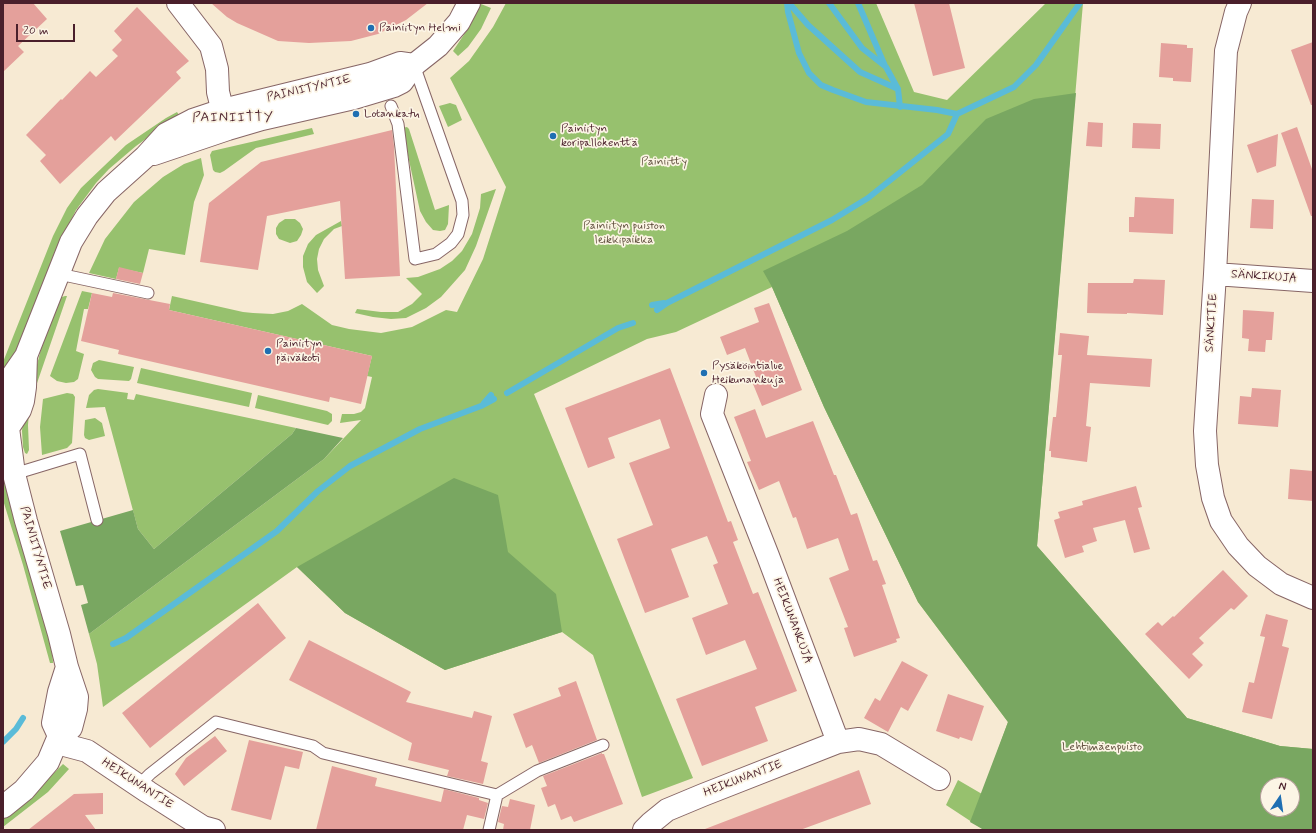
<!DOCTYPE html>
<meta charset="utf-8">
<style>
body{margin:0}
#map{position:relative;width:1316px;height:833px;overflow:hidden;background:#f7ead3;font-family:Mynerve,sans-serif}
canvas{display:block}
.frame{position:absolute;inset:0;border:4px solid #4a1f2b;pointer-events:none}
.north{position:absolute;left:1260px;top:777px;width:40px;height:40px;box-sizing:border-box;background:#fcf5e5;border:1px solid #b59f9b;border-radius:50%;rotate:13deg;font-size:11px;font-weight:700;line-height:16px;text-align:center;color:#4a1f2b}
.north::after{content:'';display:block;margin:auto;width:14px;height:18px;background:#1f6fb2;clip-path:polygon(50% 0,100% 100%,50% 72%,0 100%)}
.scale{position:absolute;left:16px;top:24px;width:59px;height:18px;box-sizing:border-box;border:2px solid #4a1f2b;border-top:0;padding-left:5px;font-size:12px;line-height:14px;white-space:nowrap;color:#4a1f2b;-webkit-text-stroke:3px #fcf5e5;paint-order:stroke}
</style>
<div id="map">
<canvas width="1316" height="833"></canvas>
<div class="frame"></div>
<div class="north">N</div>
<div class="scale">20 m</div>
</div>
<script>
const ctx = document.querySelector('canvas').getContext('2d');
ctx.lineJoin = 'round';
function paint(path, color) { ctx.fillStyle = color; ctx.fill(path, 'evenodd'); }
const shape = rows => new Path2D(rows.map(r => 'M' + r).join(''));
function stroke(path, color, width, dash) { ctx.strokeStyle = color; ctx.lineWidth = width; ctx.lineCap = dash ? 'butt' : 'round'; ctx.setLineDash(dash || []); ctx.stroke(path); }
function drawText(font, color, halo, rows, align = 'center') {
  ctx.font = font + ' Mynerve,sans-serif'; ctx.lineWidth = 3.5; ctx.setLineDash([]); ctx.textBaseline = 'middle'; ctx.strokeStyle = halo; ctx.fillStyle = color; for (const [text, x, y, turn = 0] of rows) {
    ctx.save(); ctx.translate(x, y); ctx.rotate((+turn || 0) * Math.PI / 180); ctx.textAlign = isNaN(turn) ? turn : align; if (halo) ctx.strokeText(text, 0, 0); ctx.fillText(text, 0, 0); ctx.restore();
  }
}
paint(shape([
 [506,3,876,3,914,92,947,100,1046,3,1083,3,1037,546,1187,718,1280,746,1313,749,1313,830,984,830,946,805,958,780,982,794,1008,722,918,602,824,407,772,287,676,332,647,339,534,394,693,778,642,797,593,655,562,632,445,670,345,613,297,567,103,707,97,664,89,634,324,459,361,420,340,423,342,414,354,414,361,412,365,408,372,377,367,376,372,356,169,310,172,296,243,312,253,313,273,314,288,311,302,304,332,325,349,329,381,333,412,327,446,310,457,312,483,259,506,187,450,78,469,61,493,27],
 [1268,785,1292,785,1292,809,1268,809],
 [481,4,491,8,481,29,468,47,458,56,453,51,469,27],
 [450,103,456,105,462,120,448,127,439,106],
 [177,112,179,115,136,146,109,169,96,183,76,210,57,249,22,339,3,378,3,362,53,236,67,208,81,188,126,145,166,118],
 [407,127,409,129,435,210,449,205,448,224,445,230,440,231,433,230,426,222,420,211,402,128],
 [312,128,314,134,256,148,224,171,220,173,215,172,213,170,210,155,212,151],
 [201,158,204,175,194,202,185,255,149,249,143,273,119,268,116,279,89,273,105,239,134,202,163,177,184,164],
 [496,189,476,246,465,270,441,297,426,308,406,318,391,319,373,317,355,313,357,309,381,312,398,312,412,304,422,294,406,278,418,277,440,269,452,261,462,251,472,234,480,208,481,194],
 [285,219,295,219,300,223,303,229,301,235,297,241,290,243,279,239,276,234,276,228,279,223],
 [341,221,342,226,334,229,324,239,319,249,317,259,318,270,324,286,317,293,307,282,303,267,303,256,308,244,316,235],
 [82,291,92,293,88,309,84,309,76,351,84,354,78,379,74,382,66,383,57,381,50,376],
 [65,296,67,296,35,389,31,388,41,349,58,302,62,297],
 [99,360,134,367,131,379,129,381,98,379,95,377,91,370,93,363],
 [141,368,252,393,249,407,137,383],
 [98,389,128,393,127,399,134,400,136,394,296,428,292,434,154,549,138,529,105,407,86,408,89,395,94,390],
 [67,393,73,394,75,397,72,443,67,448,42,455,40,427,43,399],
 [258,395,327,411,332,414,332,421,328,425,255,408],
 [24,411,29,412,28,425,29,450,27,454,25,453,23,447,22,431],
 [95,418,102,423,105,436,89,440,85,438,84,435,85,420],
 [3,471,52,647,53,663,50,663,23,565,3,500],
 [63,764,69,769,48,792,3,827,3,818,32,795]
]), '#97c16e');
paint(shape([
 [1076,93,1037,546,1187,718,1280,746,1313,749,1313,830,984,830,970,822,1008,722,918,602,824,407,772,287,763,271,847,231,922,185,986,119,1034,99],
 [1268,785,1292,785,1292,809,1268,809],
 [296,428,343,438,324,459,89,634,81,605,88,603,83,585,76,586,60,531,133,510,138,529,154,549,292,434],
 [454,478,498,495,508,552,556,594,562,632,445,670,345,613,297,567]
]), '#79a761');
stroke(shape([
 [787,3,788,12,799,53,809,73,821,85,833,90,866,102,937,110,957,114,1014,87,1036,65,1080,3],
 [789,3,808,25,860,72,898,89],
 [829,3,862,48,886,67,898,89,900,107],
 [858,3,885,66],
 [652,305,664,303],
 [657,310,667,303,832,220,868,198,948,134,957,114],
 [507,393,618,328,633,323],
 [484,403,491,395],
 [113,644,126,638,277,531,318,491,350,466,420,429,481,406,494,399],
 [3,742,16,729,23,718]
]), '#5abbd8', 6);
paint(shape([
 [3,3,33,3,47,19,18,46,24,52,3,72],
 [211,3,428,3,406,20,378,34,351,41,309,43,278,41,237,23,227,17],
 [914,3,949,3,965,68,933,76],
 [137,7,189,61,176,72,181,78,115,141,111,136,60,184,40,161,46,155,26,135,61,99,62,100,90,71,96,77,118,56,112,50,122,40,114,31],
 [1313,42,1313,105,1311,105,1291,50],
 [1161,43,1187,45,1187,48,1193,48,1191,82,1173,81,1173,78,1159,77],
 [1088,122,1103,123,1102,147,1086,146],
 [1133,123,1161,124,1160,149,1132,148],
 [1297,127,1313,172,1313,216,1311,216,1281,133],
 [392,130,394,146,400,276,345,279,340,201,267,216,258,270,200,262,209,203,261,162],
 [1278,134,1276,166,1257,173,1247,145],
 [1135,197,1174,199,1173,234,1129,232,1129,217,1134,217],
 [1252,199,1274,200,1273,229,1250,228],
 [119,267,143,273,140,284,116,279],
 [1134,279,1165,280,1163,315,1127,313,1127,314,1087,313,1088,283,1133,283],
 [92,293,112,297,113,293,170,304,169,310,372,356,361,404,330,397,329,402,118,354,119,350,81,341],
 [769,303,802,390,762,406,753,384,758,382,745,348,727,355,720,337,759,322,754,308],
 [1243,310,1274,312,1272,340,1266,340,1265,352,1248,351,1249,339,1242,338],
 [1060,333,1089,336,1087,355,1152,359,1150,387,1090,383,1086,426,1091,427,1087,462,1051,457,1051,451,1049,451,1053,417,1056,417,1062,355,1058,355],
 [670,368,728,522,731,521,738,540,733,542,753,594,758,592,797,691,755,707,768,741,702,766,676,699,757,669,745,640,706,655,692,618,728,604,713,565,718,563,707,536,671,549,689,597,645,613,617,539,653,525,629,463,670,448,660,419,608,438,615,458,588,468,565,408],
 [1252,388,1281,390,1278,427,1238,424,1240,396,1251,397],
 [755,409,766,438,813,421,834,475,836,475,851,515,857,513,873,561,877,560,886,584,882,585,900,638,896,639,897,642,854,657,844,628,848,627,829,578,849,570,838,538,807,549,796,517,793,518,779,481,759,490,747,462,751,461,734,417],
 [1290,469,1313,471,1313,501,1288,499],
 [1136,486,1142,507,1138,508,1150,549,1134,553,1125,520,1093,528,1097,541,1082,546,1084,552,1065,558,1054,520,1060,518,1058,512,1083,505,1082,501],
 [1223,570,1248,596,1234,610,1231,608,1199,638,1204,643,1192,654,1203,665,1189,679,1145,634,1158,622,1162,626,1173,616,1174,617],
 [258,603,286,638,150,748,122,713],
 [1266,614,1288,620,1282,646,1289,648,1272,719,1242,712,1249,682,1254,683,1265,637,1260,636],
 [309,640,411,692,406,702,472,718,474,711,492,716,481,761,488,763,483,784,447,776,449,770,408,760,412,743,289,680],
 [902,661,928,675,908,711,901,707,888,732,864,718,875,698,880,701],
 [576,681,597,740,539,763,532,745,526,748,513,714,561,696,558,688],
 [948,694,984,706,972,741,960,737,959,739,936,731],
 [215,736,227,751,184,786,175,774,186,758],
 [249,740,303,752,299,769,285,766,271,820,231,810],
 [602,753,602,754,604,754,623,804,574,822,571,816,561,820,555,804,548,807,541,788,547,786,543,776],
 [332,766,377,778,375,786,441,802,444,789,479,798,479,800,488,803,484,819,467,815,463,830,316,830],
 [859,770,871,804,800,830,705,830,705,829],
 [103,793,103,814,85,815,96,830,28,830,74,794],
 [510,799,535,805,530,830,503,830,504,824,498,822,502,806,508,807]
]), '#e4a09b');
const lane = shape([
 [391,106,398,124,415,259,436,254,451,243,458,234,463,215,462,201,414,65],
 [59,274,148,293],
 [14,474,80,454,97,520],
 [138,786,150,774,216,722,313,746,323,753,497,795,537,771,603,745],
 [489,830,497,795]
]);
const street = shape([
 [178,3,211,46,217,69,218,92,227,128],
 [1240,3,1236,12,1226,51,1215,274,1205,431,1207,465,1213,498,1221,521,1238,546,1257,566,1281,584,1313,598],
 [1215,274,1313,281],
 [716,395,712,414,768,556,838,742,859,739,881,744,939,779],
 [57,743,87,751,148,792,203,827,214,830],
 [644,830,651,823,667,810,703,795,838,742]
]);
const secondary = shape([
 [154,154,228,129,262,119,354,98,394,86,402,82,414,65,438,46,459,22,469,3],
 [3,396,8,382,26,356,71,242,87,216,106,192,145,157,166,134,193,120,223,110,370,74,400,63,414,65],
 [3,411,8,428,14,474,26,521,59,634,67,667,77,697,76,709,71,728,59,736,48,762,24,790,3,807],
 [8,428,20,410,23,401,25,387,26,356],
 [59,736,53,723,59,692,67,667]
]);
stroke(lane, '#876666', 13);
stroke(street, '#876666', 24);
stroke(secondary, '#876666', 24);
stroke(lane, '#fff', 11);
stroke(street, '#fff', 22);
stroke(secondary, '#fff', 22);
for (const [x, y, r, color] of [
 [371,28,4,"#1f6fb2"],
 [356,114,4,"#1f6fb2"],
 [553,136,4,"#1f6fb2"],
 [268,351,4,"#1f6fb2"],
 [704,373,4,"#1f6fb2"]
]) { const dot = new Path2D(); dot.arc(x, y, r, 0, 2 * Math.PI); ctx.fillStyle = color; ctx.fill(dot); stroke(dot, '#fcf5e5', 1.5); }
drawText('12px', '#4a1f2b', '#fcf5e5', [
 ["Painiityn Helmi",379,28],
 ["Lotankatu",364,114],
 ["Painiityn",561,129],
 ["koripallokenttä",561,143],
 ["Painiityn",276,344],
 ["päiväkoti",276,358],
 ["Pysäköintialue",712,366],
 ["Heikunankuja",712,380]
], 'left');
drawText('12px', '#4a1f2b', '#fcf5e5', [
 ["PAINIITYNTIE",309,89,-13],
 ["SÄNKIKUJA",1264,277,4],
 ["SÄNKITIE",1212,323,-86],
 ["PAINIITYNTIE",35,548,74],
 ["HEIKUNANKUJA",792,621,69],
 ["HEIKUNANTIE",743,779,-21],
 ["HEIKUNANTIE",137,784,33]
]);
drawText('12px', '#61503f', '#fcf5e5', [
 ["Painiitty",664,162],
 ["Painiityn puiston",624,226],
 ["leikkipaikka",624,240],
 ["Lehtimäenpuisto",1102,747]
]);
ctx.letterSpacing = '1px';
drawText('14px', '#4a1f2b', '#fcf5e5', [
 ["PAINIITTY",233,118]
]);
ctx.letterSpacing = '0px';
</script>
